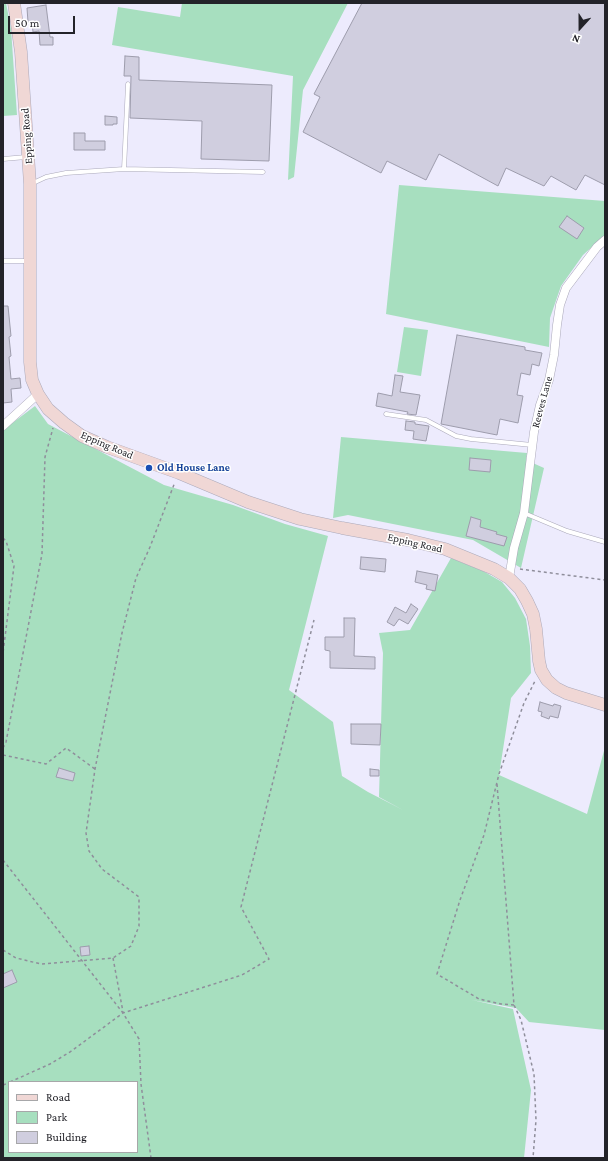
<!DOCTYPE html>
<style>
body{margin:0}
#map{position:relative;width:608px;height:1161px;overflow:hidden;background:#edebfd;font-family:"Crimson Pro",serif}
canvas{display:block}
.frame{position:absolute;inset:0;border:4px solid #232329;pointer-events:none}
.legend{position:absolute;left:8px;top:1081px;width:130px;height:72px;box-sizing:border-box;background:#fff;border:1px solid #a7a7a9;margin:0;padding:5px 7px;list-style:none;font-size:12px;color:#232329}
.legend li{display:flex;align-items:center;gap:8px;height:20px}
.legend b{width:20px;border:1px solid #a7a7a9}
.north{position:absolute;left:560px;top:8px;width:40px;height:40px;-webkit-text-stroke:3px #fff;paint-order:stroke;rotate:201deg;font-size:11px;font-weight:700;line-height:16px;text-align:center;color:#232329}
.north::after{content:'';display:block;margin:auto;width:14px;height:18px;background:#232329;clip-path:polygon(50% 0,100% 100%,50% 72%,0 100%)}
.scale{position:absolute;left:8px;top:16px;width:67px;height:18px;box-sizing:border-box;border:2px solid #232329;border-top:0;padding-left:5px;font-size:12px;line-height:14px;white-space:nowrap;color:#232329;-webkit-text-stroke:3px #fff;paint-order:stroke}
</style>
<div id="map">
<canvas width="608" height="1161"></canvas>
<div class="frame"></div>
<ul class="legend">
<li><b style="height:5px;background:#f0d7d5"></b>Road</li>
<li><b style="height:11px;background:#a7dfbf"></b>Park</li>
<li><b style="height:11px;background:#d0cedf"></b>Building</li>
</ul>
<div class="north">N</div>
<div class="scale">50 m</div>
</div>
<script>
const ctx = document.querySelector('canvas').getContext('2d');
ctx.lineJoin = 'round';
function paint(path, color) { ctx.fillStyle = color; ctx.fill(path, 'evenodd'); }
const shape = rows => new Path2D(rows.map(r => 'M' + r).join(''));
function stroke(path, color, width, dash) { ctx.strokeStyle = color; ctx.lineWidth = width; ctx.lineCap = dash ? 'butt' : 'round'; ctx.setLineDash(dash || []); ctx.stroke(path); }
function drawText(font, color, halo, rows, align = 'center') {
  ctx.font = font + ' "Crimson Pro",serif'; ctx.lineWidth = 3; ctx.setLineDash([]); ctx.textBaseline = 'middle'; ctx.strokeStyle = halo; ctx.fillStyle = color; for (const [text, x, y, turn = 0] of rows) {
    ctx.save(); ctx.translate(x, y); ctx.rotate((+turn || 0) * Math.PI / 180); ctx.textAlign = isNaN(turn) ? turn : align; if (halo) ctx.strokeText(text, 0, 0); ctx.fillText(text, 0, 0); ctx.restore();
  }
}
paint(shape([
 [3,3,6,3,11,29,17,115,3,116],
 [182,3,348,3,303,90,294,177,288,180,293,76,112,45,118,7,180,17],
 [399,185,605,201,605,235,583,255,561,286,550,318,549,347,386,314],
 [404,327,428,330,421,376,397,372],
 [35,406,48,424,164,485,233,505,285,524,328,536,289,690,333,722,342,776,368,792,403,810,379,797,383,653,379,633,410,630,451,558,483,571,502,582,515,598,526,619,530,646,531,673,511,698,499,775,587,814,605,747,605,1030,529,1022,516,1008,472,1000,513,1009,531,1090,524,1158,3,1158,3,430],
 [9,1082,137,1082,137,1152,9,1152],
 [341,437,527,453,526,460,544,468,521,568,473,540,348,515,333,518]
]), '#a7dfbf');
const building = shape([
 [362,3,605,3,605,185,585,175,576,190,551,176,544,186,506,168,498,186,439,154,426,180,387,161,381,173,303,132,320,97,314,94,362,3],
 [46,5,50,37,53,37,53,45,40,45,39,31,33,32,32,21,28,22,27,8,46,5],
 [125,56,139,57,139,80,272,85,269,161,201,159,202,121,130,118,131,76,124,76,125,56],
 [105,116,117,117,117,124,113,124,113,125,105,125,105,116],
 [74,133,85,133,85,141,105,141,105,150,74,150,74,133],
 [567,216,584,228,577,239,559,227,567,216],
 [3,306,8,306,11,336,9,337,11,356,9,357,11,379,20,378,21,388,11,389,12,402,3,403,3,306],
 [457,335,525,347,525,350,542,353,539,366,532,364,530,375,521,373,517,395,523,396,518,423,500,419,497,435,441,424,457,335],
 [395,375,403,376,400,392,420,395,416,415,407,414,408,412,376,406,378,393,392,396,395,375],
 [406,421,415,422,415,424,429,426,426,441,413,439,414,431,405,430,406,421],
 [470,458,491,460,490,472,469,470,470,458],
 [471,517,481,520,480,527,497,532,496,534,507,537,504,546,466,536,471,517],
 [361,557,386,559,385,572,360,569,361,557],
 [417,571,438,575,435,591,426,589,427,585,415,582,417,571],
 [411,604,418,609,408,624,399,619,394,626,387,622,395,607,406,613,411,604],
 [344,618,355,618,354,656,375,657,375,669,330,668,330,651,325,650,325,637,344,637,344,618],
 [540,702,553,706,554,704,561,706,558,718,550,716,549,719,541,716,542,712,538,711,540,702],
 [351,724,381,724,380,745,351,744,351,724],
 [59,768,75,773,73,781,56,777,59,768],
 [370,769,379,770,379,776,370,776,370,769],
 [89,946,90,955,81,956,80,947,89,946],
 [12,970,17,982,3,988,3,974,12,970]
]);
paint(building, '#d0cedf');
stroke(building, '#9d9cac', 1);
const lane = shape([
 [3,159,26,157],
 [124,169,263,172],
 [31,184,46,177,66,173,124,169,128,84],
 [3,261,28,261],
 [386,414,426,420,456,436,471,439,532,445],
 [524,513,567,531,605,542]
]);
const street = shape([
 [3,426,38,394],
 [509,578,514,548,524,513,534,432,540,405,549,380,554,355,557,325,560,305,566,288,597,247,605,240]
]);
const secondary = shape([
 [14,3,21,52,30,184,30,362,32,380,38,394,48,409,64,423,82,436,107,447,179,473,248,502,300,519,342,528,408,540,445,549,494,569,509,578,520,589,527,601,533,614,536,629,539,661,541,670,547,680,556,688,566,693,605,705]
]);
stroke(lane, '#aba9ba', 5);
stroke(street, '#aba9ba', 9);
stroke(secondary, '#aba9ba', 13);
stroke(shape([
 [3,538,6,541,14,566,3,653],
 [520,569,605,580],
 [3,748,6,742,42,554,45,457,53,428],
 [3,755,46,764,66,748,95,769],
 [497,784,514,1005,521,1020,534,1074,536,1120,533,1158],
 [3,860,123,1013,139,1039,141,1084,151,1158],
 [3,950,16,958,41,964,113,958,131,946,139,926,139,897,102,869,89,851,86,833,95,769,122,633,136,578,150,547,175,482],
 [113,958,123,1012],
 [514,1005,501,1004,479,999,437,974,460,900,484,835,499,774,524,703,535,681],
 [10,1082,50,1064,70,1052,123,1013,242,975,269,959,241,907,314,620],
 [3,1085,9,1083]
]), '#8f8e9b', 1.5, [3, 3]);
stroke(lane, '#fff', 4);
stroke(street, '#fff', 8);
stroke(secondary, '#f0d7d5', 12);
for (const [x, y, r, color] of [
 [149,468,4,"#1a4fb4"]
]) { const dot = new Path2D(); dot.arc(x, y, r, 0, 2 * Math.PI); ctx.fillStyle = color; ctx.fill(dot); stroke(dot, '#fff', 1.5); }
drawText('11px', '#232329', '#fff', [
 ["Epping Road",27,136,-94],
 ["Reeves Lane",542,402,-75],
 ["Epping Road",107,445,23],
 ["Epping Road",415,543,13]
]);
drawText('bold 11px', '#164399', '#fff', [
 ["Old House Lane",157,468]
], 'left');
</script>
